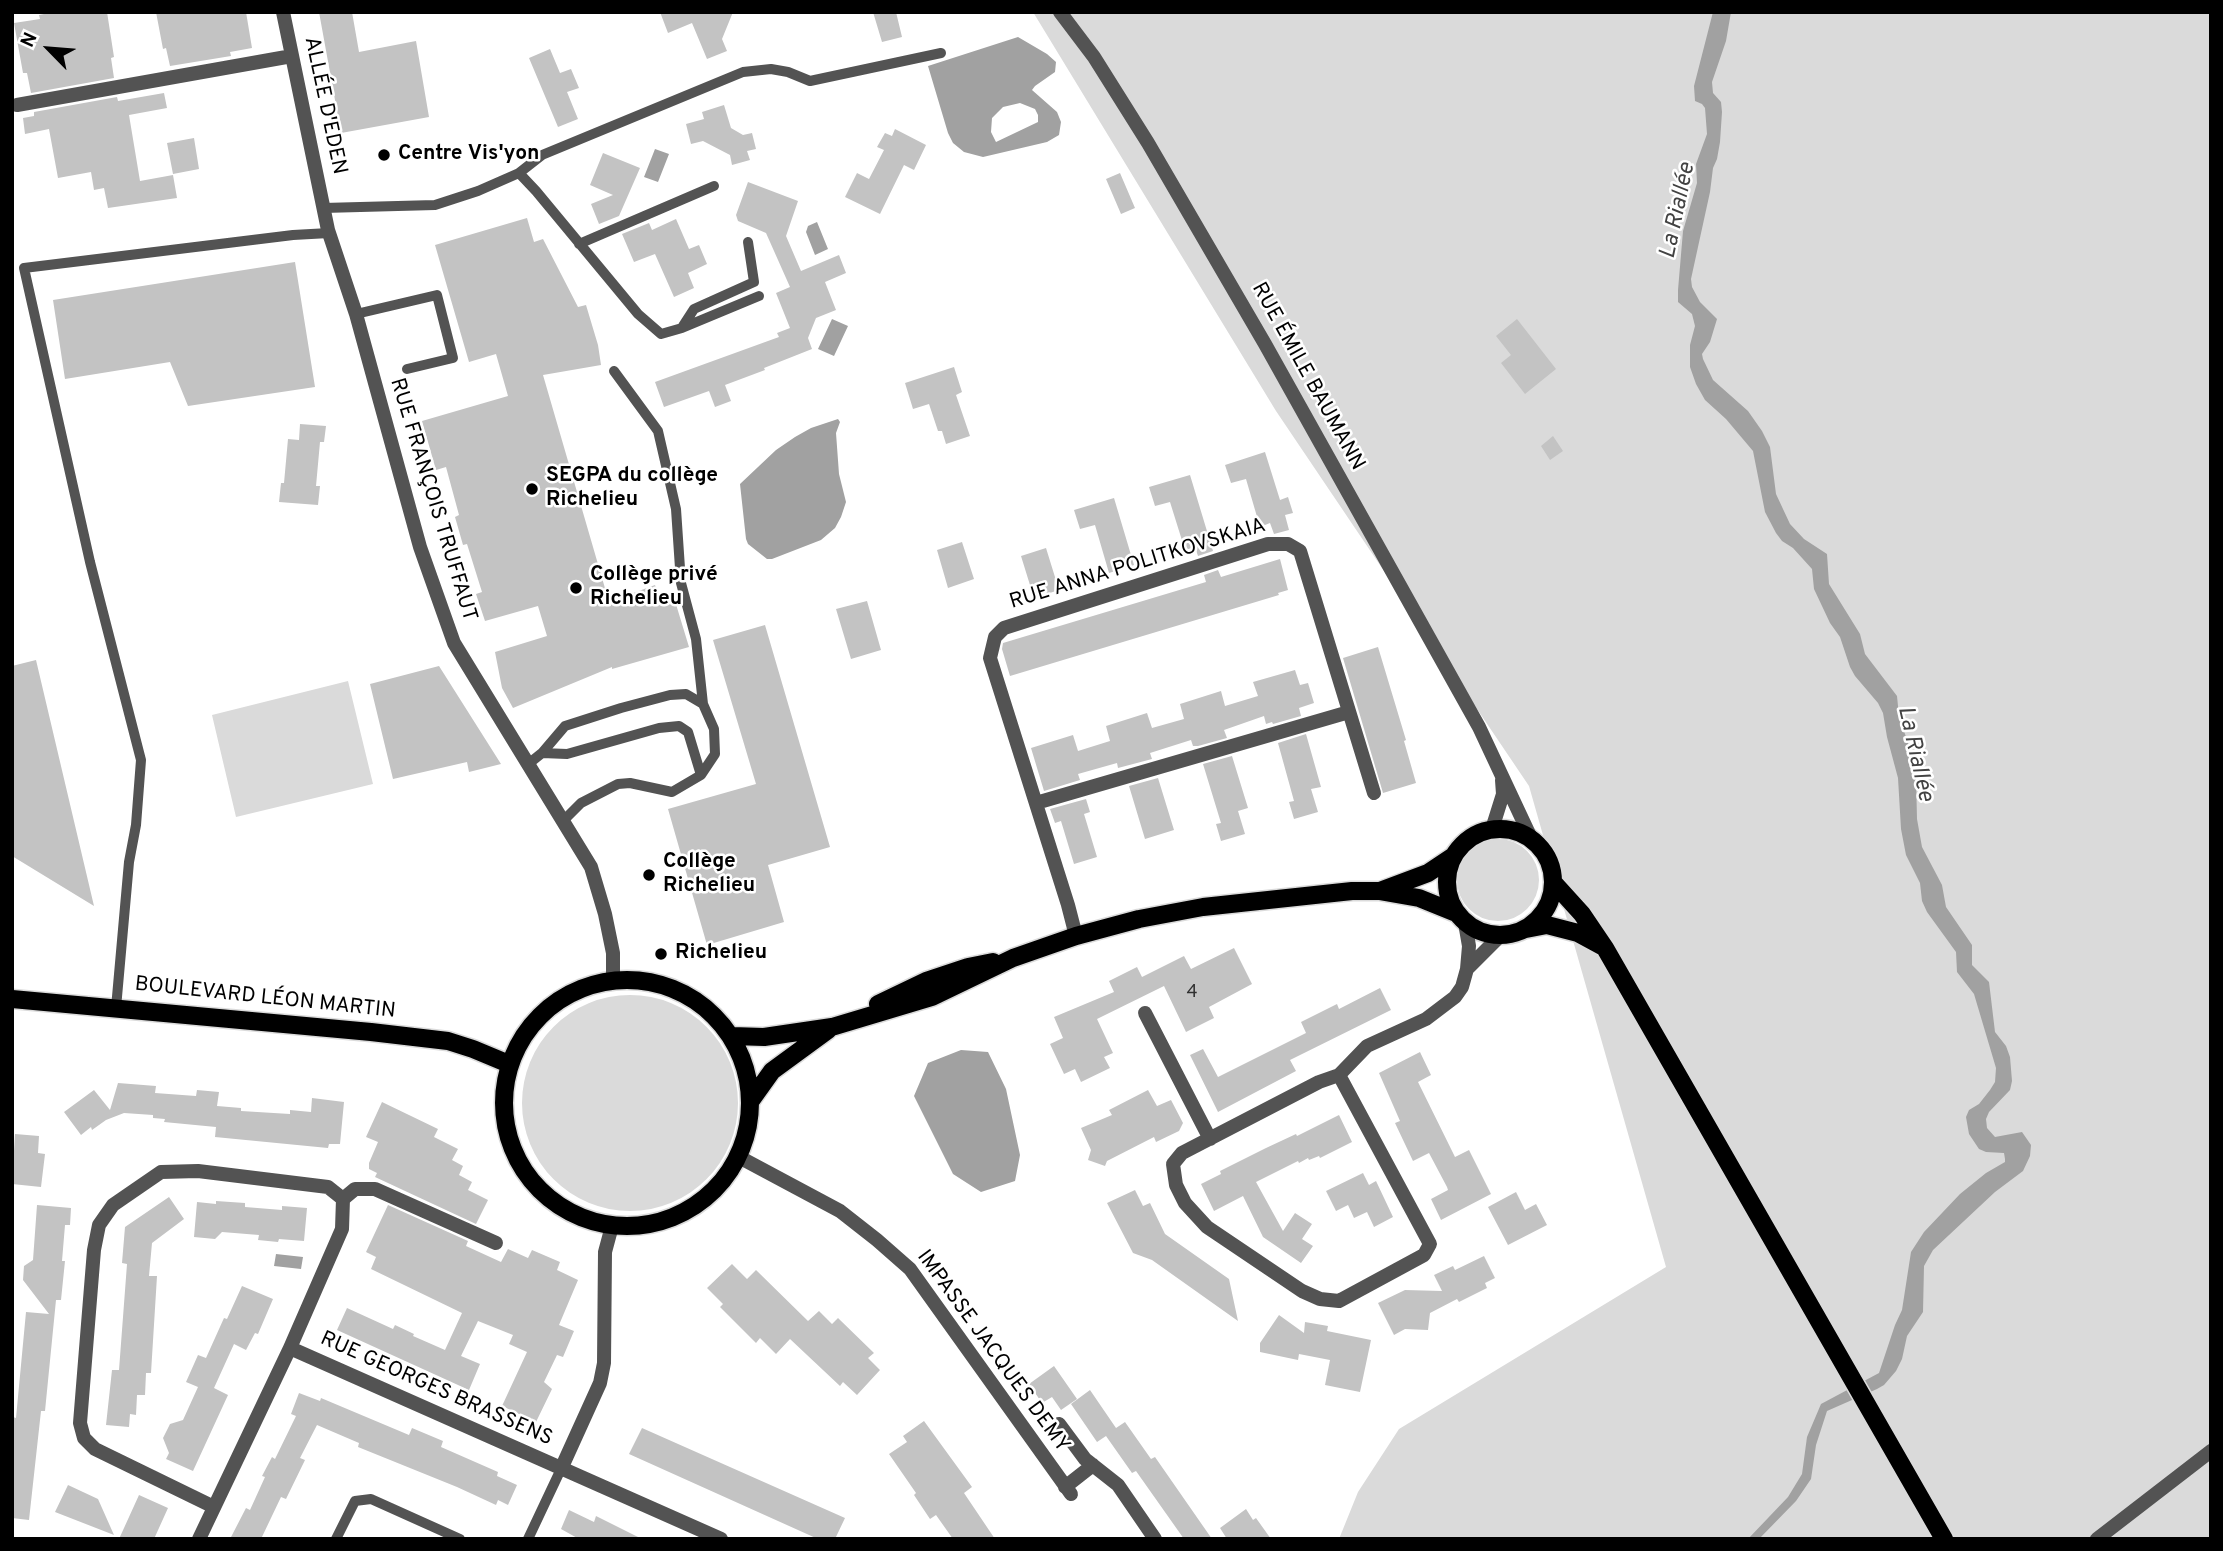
<!DOCTYPE html>
<meta charset="utf-8">
<style>
body{margin:0}
#map{position:relative;width:2223px;height:1551px;overflow:hidden;background:#fff;font-family:Overpass,sans-serif}
canvas{display:block}
.frame{position:absolute;inset:0;border:14px solid #000;pointer-events:none}
.north{position:absolute;left:14px;top:14px;width:70px;height:70px;-webkit-text-stroke:5px #fff;paint-order:stroke;rotate:295deg;font-size:19px;font-weight:700;line-height:28px;text-align:center;color:#000}
.north::after{content:'';display:block;margin:auto;width:24px;height:32px;background:#000;clip-path:polygon(50% 0,100% 100%,50% 72%,0 100%)}
</style>
<div id="map">
<canvas width="2223" height="1551"></canvas>
<div class="frame"></div>
<div class="north">N</div>
</div>
<script>
const ctx = document.querySelector('canvas').getContext('2d');
ctx.lineJoin = 'round';
function paint(path, color) { ctx.fillStyle = color; ctx.fill(path, 'evenodd'); }
const shape = rows => new Path2D(rows.map(r => 'M' + r).join(''));
function stroke(path, color, width, dash) { ctx.strokeStyle = color; ctx.lineWidth = width; ctx.lineCap = dash ? 'butt' : 'round'; ctx.setLineDash(dash || []); ctx.stroke(path); }
function drawText(font, color, halo, rows, align = 'center') {
  ctx.font = font + ' Overpass,sans-serif'; ctx.lineWidth = 5; ctx.setLineDash([]); ctx.textBaseline = 'middle'; ctx.strokeStyle = halo; ctx.fillStyle = color; for (const [text, x, y, turn = 0] of rows) {
    ctx.save(); ctx.translate(x, y); ctx.rotate((+turn || 0) * Math.PI / 180); ctx.textAlign = isNaN(turn) ? turn : align; if (halo) ctx.strokeText(text, 0, 0); ctx.fillText(text, 0, 0); ctx.restore();
  }
}
paint(shape([
 [1033,12,2211,12,2211,1539,1339,1539,1358,1492,1399,1429,1666,1267,1529,786,1276,411],
 [348,681,373,784,236,817,212,715],
 '1457 880a41 41 0 1 1 82 0a41 41 0 1 1-82 0Z',
 '522 1103a108 108 0 1 1 216 0a108 108 0 1 1-216 0Z'
]), '#dadada');
paint(shape([
 [1713,12,1731,12,1726,41,1712,82,1713,93,1721,102,1722,112,1720,142,1717,159,1713,168,1710,192,1691,279,1692,287,1700,302,1717,319,1710,342,1702,354,1703,359,1713,380,1748,411,1762,431,1770,447,1776,494,1790,524,1804,539,1827,554,1829,584,1860,634,1865,654,1897,696,1899,716,1908,743,1916,777,1917,819,1922,847,1942,885,1946,907,1972,945,1972,965,1989,982,1995,1032,2006,1046,2010,1057,2012,1081,2010,1090,1989,1112,1986,1119,1987,1128,1995,1137,2022,1132,2031,1145,2030,1156,2023,1171,1995,1192,1933,1250,1924,1266,1923,1312,1907,1336,1902,1359,1896,1371,1884,1385,1877,1389,1827,1411,1816,1445,1811,1479,1796,1501,1759,1539,1748,1539,1788,1497,1802,1474,1807,1437,1821,1404,1879,1373,1895,1325,1902,1310,1911,1252,1924,1232,1960,1194,1986,1173,2005,1162,2005,1159,2004,1153,1986,1152,1979,1149,1969,1134,1966,1117,1969,1110,1979,1104,1990,1090,1995,1082,1996,1068,1974,994,1957,972,1956,952,1927,912,1922,901,1920,883,1906,855,1901,829,1898,778,1887,737,1883,713,1878,703,1855,676,1850,667,1840,637,1830,623,1814,589,1812,569,1793,548,1782,541,1776,533,1765,512,1753,451,1726,419,1705,400,1696,384,1690,367,1690,345,1695,326,1692,314,1678,302,1678,290,1683,231,1697,183,1696,164,1707,134,1705,108,1702,104,1695,101,1694,86],
 [1018,37,1047,54,1056,62,1055,72,1035,86,1032,90,1057,112,1061,122,1059,135,1047,142,983,157,964,152,953,143,948,133,928,66],
 [1020,103,1035,109,1038,115,1038,122,996,142,991,132,992,118,1003,107],
 [655,149,669,154,658,182,644,177],
 [817,222,828,249,815,255,806,232,808,226],
 [832,319,848,326,834,356,818,349],
 [838,419,840,422,836,433,839,474,846,502,841,517,835,528,821,540,772,559,767,559,748,544,746,539,740,484,776,450,795,437,811,428],
 [961,1050,988,1052,1006,1089,1020,1155,1015,1181,981,1192,953,1174,914,1096,928,1063],
 [276,1254,303,1257,301,1269,274,1266]
]), '#a1a1a1');
paint(shape([
 [54,12,107,12,114,57,111,58,114,78,31,93,27,73,23,73,14,23,40,19,39,15],
 [156,12,246,12,252,48,230,52,231,56,170,66,166,48,163,49],
 [319,12,352,12,359,52,416,41,429,117,341,133],
 [660,12,733,12,722,39,727,51,707,59,692,23,668,33],
 [873,12,896,12,902,37,882,42],
 [550,49,560,73,571,69,579,88,567,92,578,119,558,127,529,58],
 [164,93,167,108,129,115,140,181,173,175,177,198,108,208,104,188,94,190,91,172,58,178,49,129,25,134,23,118,34,116,34,112,117,97,118,101],
 [724,105,731,128,743,135,752,133,756,149,747,151,750,160,732,165,730,155,703,141,691,144,686,124,704,119,702,112],
 [895,129,926,145,914,170,904,165,880,214,845,197,857,173,869,179,884,150,877,147,885,133,892,136],
 [194,138,199,169,173,174,167,143],
 [603,153,640,168,619,216,599,224,591,204,613,195,590,185],
 [1120,173,1135,208,1121,214,1106,179],
 [748,182,798,201,786,236,801,271,839,255,846,273,825,282,836,310,816,318,808,338,812,349,764,368,765,370,725,385,731,401,715,407,709,391,664,407,655,382,779,337,777,333,790,328,776,293,790,287,766,233,738,221,736,215],
 [527,218,534,242,543,239,578,307,586,305,598,345,601,365,543,375,609,602,655,585,662,605,675,601,689,647,612,669,612,667,513,708,502,688,495,652,547,636,538,606,485,621,476,594,482,592,467,544,463,545,455,517,459,515,446,467,436,470,422,421,508,396,496,354,469,362,435,245],
 [676,219,689,249,699,245,707,264,688,273,694,288,674,297,655,254,634,262,622,234,649,223,652,230],
 [295,262,315,387,188,406,170,362,65,379,53,300],
 [1517,319,1556,369,1525,394,1501,363,1511,355,1496,336],
 [954,367,962,392,956,395,970,436,946,444,942,431,938,431,929,404,913,409,905,383],
 [300,424,326,426,324,442,320,442,316,486,320,486,318,505,279,502,281,483,284,483,288,439,299,440],
 [1553,436,1563,451,1550,460,1541,446],
 [1265,452,1280,500,1288,497,1293,513,1285,515,1289,530,1274,534,1270,523,1260,527,1246,479,1231,483,1225,465],
 [1190,475,1213,551,1198,556,1195,547,1185,550,1170,502,1155,506,1149,487],
 [1114,498,1134,565,1109,573,1095,525,1080,529,1074,510],
 [962,542,974,579,948,588,937,550],
 [1046,548,1059,590,1034,598,1021,556],
 [1280,559,1288,590,1278,593,1279,595,1010,676,1002,649,1003,643,1206,582,1204,575,1218,570,1221,577],
 [867,601,881,650,851,659,836,609],
 [765,625,830,847,768,865,784,922,707,945,668,809,756,784,713,640],
 [1378,647,1406,740,1404,741,1416,783,1383,793,1343,658],
 [36,660,94,906,12,856,12,666],
 [439,666,501,764,469,772,467,762,393,779,370,684],
 [1295,670,1300,685,1308,683,1314,703,1299,708,1301,716,1273,724,1272,722,1266,724,1264,716,1224,730,1227,738,1198,746,1193,746,1191,740,1150,753,1152,759,1118,768,1117,763,1078,774,1080,780,1044,791,1031,748,1073,735,1078,751,1110,741,1106,726,1147,713,1152,728,1184,719,1180,704,1221,691,1225,706,1258,696,1253,682],
 [1306,734,1321,787,1311,789,1318,812,1294,819,1289,802,1294,801,1278,743],
 [1232,756,1248,808,1238,811,1245,834,1221,841,1216,824,1221,823,1203,764],
 [1158,778,1174,830,1145,839,1129,786],
 [1086,799,1090,812,1084,814,1097,857,1074,864,1061,821,1055,823,1050,809],
 [1234,948,1252,984,1209,1007,1214,1018,1186,1032,1164,986,1097,1019,1113,1053,1104,1057,1110,1068,1081,1082,1075,1069,1064,1074,1050,1044,1063,1038,1054,1017,1114,992,1109,981,1137,967,1142,977,1184,956,1191,969],
 [1380,988,1391,1010,1290,1060,1296,1071,1218,1112,1190,1055,1203,1049,1218,1077,1306,1033,1301,1022,1337,1004,1339,1009],
 [1420,1052,1431,1075,1418,1082,1455,1157,1469,1150,1491,1194,1441,1220,1431,1199,1448,1190,1447,1187,1429,1153,1413,1161,1395,1123,1400,1121,1379,1073],
 [118,1083,156,1086,155,1093,196,1096,197,1090,219,1092,217,1106,241,1108,241,1111,290,1114,290,1110,311,1112,312,1098,344,1102,340,1144,329,1144,328,1148,215,1137,216,1127,164,1122,165,1119,153,1118,153,1115,124,1113,106,1120,92,1130,91,1127,81,1135,64,1112,94,1090,110,1110],
 [1148,1090,1157,1106,1171,1100,1183,1123,1179,1131,1156,1142,1154,1137,1107,1161,1105,1166,1088,1160,1091,1150,1081,1128,1112,1115,1109,1110],
 [382,1102,438,1129,434,1137,458,1149,452,1160,463,1166,459,1175,472,1182,468,1190,488,1200,476,1224,375,1177,377,1173,369,1169,369,1163,378,1142,366,1137],
 [1339,1115,1352,1142,1320,1158,1319,1156,1309,1160,1308,1158,1299,1163,1298,1161,1256,1182,1283,1231,1295,1213,1312,1224,1302,1239,1313,1246,1301,1263,1263,1237,1243,1196,1214,1211,1201,1184,1221,1174,1220,1171,1266,1148,1296,1134,1297,1136],
 [15,1134,39,1136,38,1153,45,1154,41,1187,12,1184,12,1151,14,1151],
 [1363,1173,1369,1185,1376,1181,1393,1217,1374,1227,1367,1212,1354,1218,1348,1205,1336,1211,1326,1191],
 [1135,1190,1143,1206,1150,1203,1165,1234,1229,1279,1238,1321,1152,1260,1133,1253,1107,1203],
 [1516,1192,1525,1210,1536,1204,1547,1225,1508,1245,1488,1207],
 [169,1197,184,1219,152,1243,149,1276,157,1276,151,1373,146,1373,145,1395,137,1395,136,1415,130,1414,129,1427,106,1425,112,1370,119,1370,127,1264,122,1263,125,1227],
 [216,1201,245,1203,245,1207,282,1210,282,1206,307,1208,304,1241,279,1239,278,1242,258,1240,259,1235,222,1232,215,1239,194,1237,197,1202,216,1204],
 [37,1205,71,1208,70,1225,65,1225,62,1261,65,1261,61,1300,56,1300,45,1411,41,1411,29,1520,12,1518,12,1430,13,1417,16,1418,26,1312,49,1314,23,1280,24,1266,33,1260],
 [388,1205,468,1241,466,1246,501,1262,508,1249,528,1258,532,1250,560,1262,557,1270,578,1280,559,1325,574,1331,563,1357,557,1355,544,1382,552,1389,536,1422,502,1406,527,1352,509,1344,513,1335,478,1321,461,1356,480,1364,469,1390,337,1330,347,1308,393,1329,395,1325,414,1334,413,1336,445,1350,462,1313,371,1269,376,1257,366,1252],
 [1484,1256,1495,1278,1485,1283,1487,1288,1459,1302,1457,1299,1430,1313,1428,1330,1405,1329,1394,1335,1378,1303,1405,1290,1442,1291,1434,1275,1453,1266,1455,1270],
 [732,1264,747,1279,756,1270,808,1321,819,1311,832,1324,838,1318,874,1353,868,1358,880,1370,857,1395,843,1382,840,1386,790,1339,776,1354,760,1338,756,1343,720,1307,723,1304,707,1288],
 [242,1286,273,1299,258,1334,255,1333,246,1350,234,1344,214,1388,228,1395,193,1471,166,1459,169,1453,163,1438,170,1424,183,1420,198,1387,186,1382,198,1355,206,1358,224,1318,227,1319],
 [1279,1315,1304,1333,1305,1322,1328,1326,1327,1331,1371,1340,1360,1392,1325,1385,1330,1360,1299,1354,1298,1360,1260,1352,1260,1343],
 [1054,1366,1077,1399,1061,1410,1052,1397,1042,1403,1029,1384],
 [1090,1390,1116,1428,1125,1422,1151,1459,1155,1457,1212,1539,1184,1539,1136,1471,1132,1473,1106,1436,1097,1442,1071,1404],
 [299,1393,320,1401,321,1398,409,1435,412,1428,443,1441,441,1447,498,1472,497,1476,517,1485,508,1505,498,1500,496,1505,457,1487,358,1447,359,1443,317,1425,300,1458,305,1460,286,1499,281,1497,261,1539,230,1539,246,1508,250,1510,265,1477,262,1476,272,1457,275,1459,296,1416,291,1414],
 [924,1421,972,1487,964,1493,995,1539,953,1539,936,1515,930,1519,914,1495,916,1493,889,1454,907,1442,903,1436],
 [642,1428,845,1518,835,1539,818,1539,629,1454],
 [68,1485,98,1499,114,1535,55,1512],
 [139,1495,168,1508,154,1539,119,1539],
 [1246,1509,1253,1520,1256,1518,1271,1539,1227,1539,1220,1528],
 [569,1510,594,1522,596,1516,642,1539,579,1539,561,1529]
]), '#c3c3c3');
const primary = shape([
 '1447 882a53 53 0 1 1 106 0a53 53 0 1 1-106 0Z',
 [1553,882,1582,914,1605,948,1944,1539],
 [1380,891,1428,873,1452,857],
 [1526,929,1547,925,1578,933,1602,946],
 '504 1103a123 123 0 1 1 246 0a123 123 0 1 1-246 0Z',
 [12,999,371,1032,448,1041,473,1049,509,1064],
 [878,1004,926,981,968,967,993,962],
 [732,1036,764,1037,832,1027,932,997,1013,958,1076,936,1139,919,1203,907,1352,891,1379,891,1419,898,1456,913],
 [752,1099,772,1071,828,1030]
]);
stroke(primary, '#dbdbdb', 21);
stroke(shape([
 [519,173,536,191,638,314,661,334,682,328,759,296],
 [323,208,435,205,478,191,519,173,542,155,743,72,771,69,788,72,810,81,941,53],
 [579,244,714,186],
 [356,314,437,295,453,358,407,369],
 [683,326,694,309,754,282,748,242],
 [614,371,658,431,676,509,681,583,696,639,703,704],
 [542,753,567,754,659,728,679,726,688,732,701,775],
 [527,765,542,753,565,726,621,708,670,695,686,694,703,704,714,729,715,754,701,775,672,792,630,783,618,784,581,803,562,822],
 [116,1008,129,862,136,825,141,760,90,562,24,268,293,235,329,233],
 [336,1539,355,1501,371,1499,460,1539],
 [528,1539,561,1469]
]), '#535353', 10);
stroke(shape([
 [283,12,328,230,356,314,420,547,454,643,591,867,605,914,613,953,613,979],
 [1060,12,1094,57,1148,143,1265,344,1479,727,1531,838],
 [17,105,292,56],
 [1036,803,1349,712],
 [1492,829,1503,794,1502,780],
 [1465,923,1469,946,1467,969,1500,936],
 [1076,936,1068,905,990,658,995,637,1004,628,1268,544,1288,544,1300,551,1374,793],
 [1145,1013,1210,1139],
 [1339,1075,1430,1244,1424,1255,1339,1301,1320,1299,1302,1291,1207,1227,1185,1203,1176,1185,1173,1164,1182,1153,1319,1082,1339,1075,1367,1046,1426,1019,1455,997,1462,987,1467,969],
 [739,1157,840,1211,877,1240,910,1269,1071,1494],
 [343,1199,355,1189,375,1189,496,1243],
 [1059,1424,1085,1459,1118,1485,1155,1539],
 [561,1469,600,1383,604,1363,605,1252,612,1226],
 [1065,1487,1093,1465],
 [214,1507,95,1449,84,1438,80,1423,94,1250,99,1225,113,1205,161,1172,198,1171,328,1187,343,1199,342,1229,290,1348],
 [199,1539,290,1348,721,1539],
 [2097,1539,2211,1451]
]), '#535353', 14);
stroke(primary, '#000', 18);
for (const [x, y, r, color] of [
 [384,155,7,"#000"],
 [532,489,7,"#000"],
 [576,588,7,"#000"],
 [649,875,7,"#000"],
 [661,954,7,"#000"]
]) { const dot = new Path2D(); dot.arc(x, y, r, 0, 2 * Math.PI); ctx.fillStyle = color; ctx.fill(dot); stroke(dot, '#fff', 2.5); }
drawText('18px', '#313131', null, [
 ["4",1192,993]
]);
drawText('21px', '#000', '#fff', [
 ["ALLÉE D'EDEN",324,106,78],
 ["RUE ÉMILE BAUMANN",1307,377,61],
 ["RUE FRANÇOIS TRUFFAUT",432,500,73],
 ["RUE ANNA POLITKOVSKAIA",1138,565,-17],
 ["BOULEVARD LÉON MARTIN",265,999,6],
 ["IMPASSE JACQUES DEMY",992,1352,54],
 ["RUE GEORGES BRASSENS",436,1390,24]
]);
drawText('bold 21px', '#000', '#fff', [
 ["Centre Vis'yon",398,155],
 ["SEGPA du collège",546,477],
 ["Richelieu",546,501],
 ["Collège privé",590,576],
 ["Richelieu",590,600],
 ["Collège",663,863],
 ["Richelieu",663,887],
 ["Richelieu",675,954]
], 'left');
drawText('italic 23px', '#424242', '#fff', [
 ["La Riallée",1679,211,-78],
 ["La Riallée",1914,754,77]
]);
</script>
